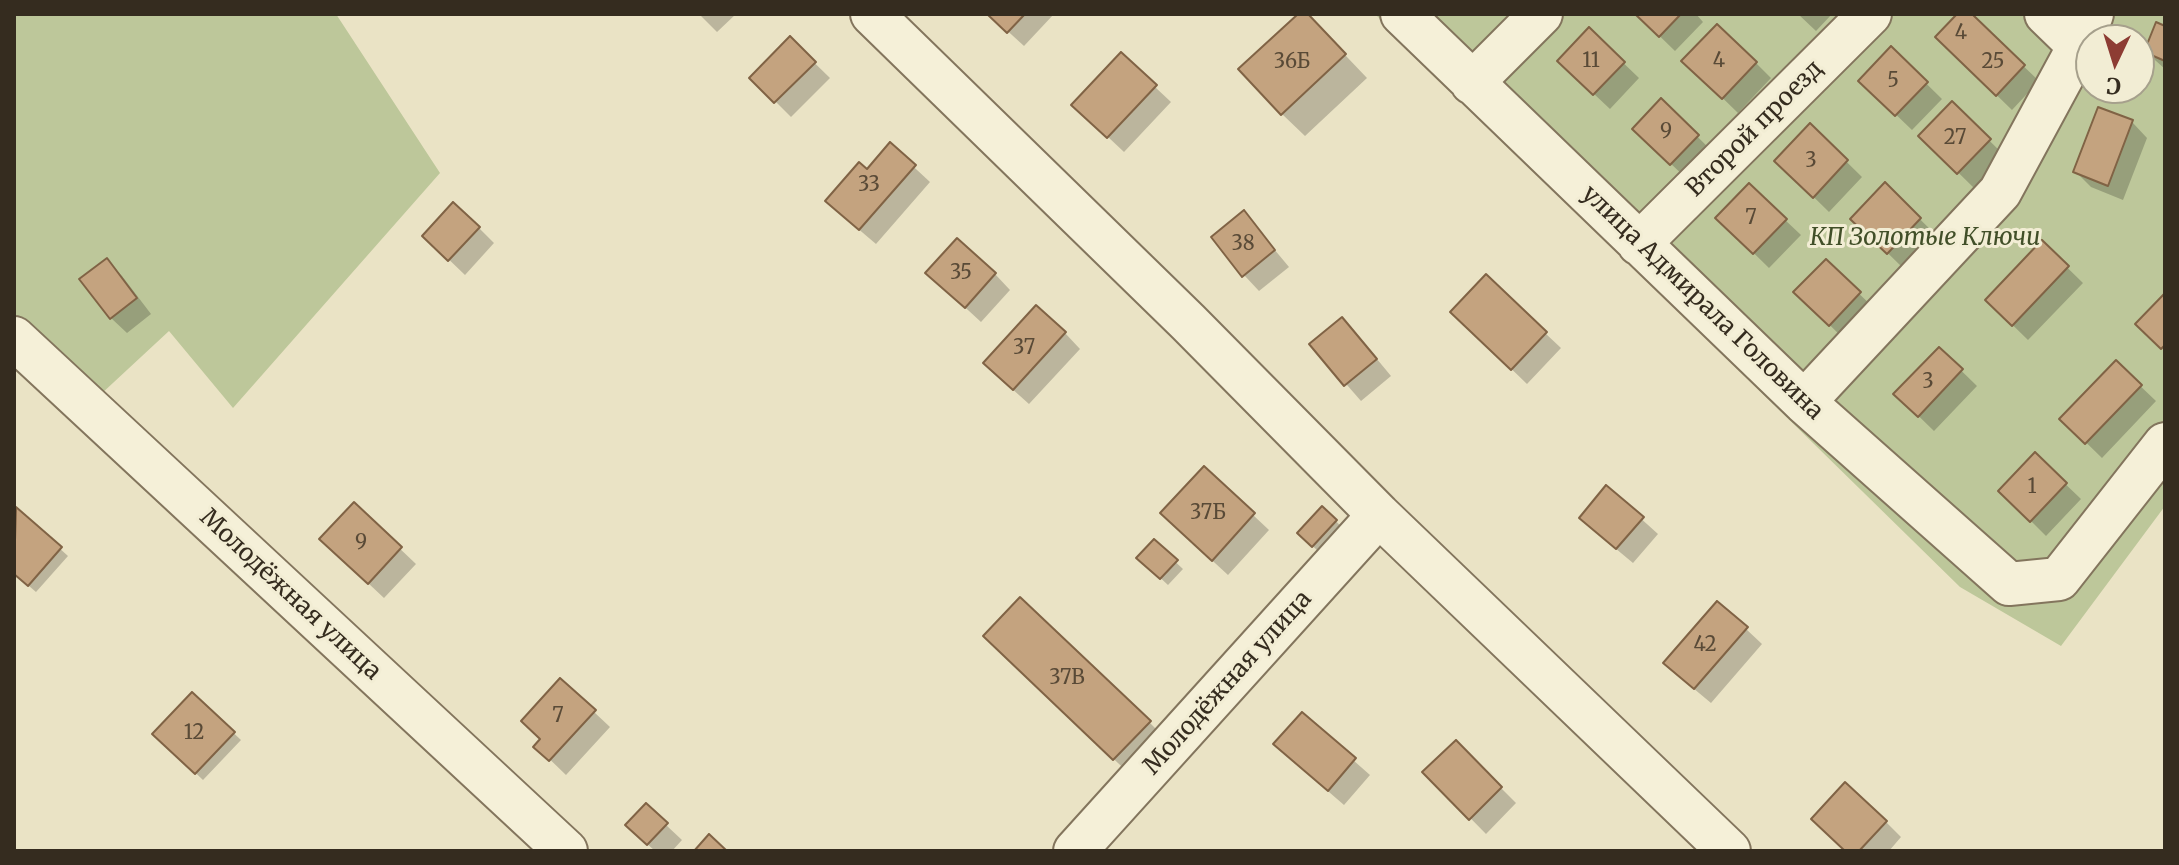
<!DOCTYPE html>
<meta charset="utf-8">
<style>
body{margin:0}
#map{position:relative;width:2179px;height:865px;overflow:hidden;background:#eae3c5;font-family:Merriweather,serif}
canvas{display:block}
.frame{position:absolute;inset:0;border:16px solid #352c1f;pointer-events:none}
.north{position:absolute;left:2075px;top:24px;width:80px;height:80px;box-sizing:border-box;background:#f2edd4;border:2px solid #a6a08c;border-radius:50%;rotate:184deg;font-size:22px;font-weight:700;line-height:32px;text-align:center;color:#352c1f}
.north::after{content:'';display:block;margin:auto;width:28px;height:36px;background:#8d3c33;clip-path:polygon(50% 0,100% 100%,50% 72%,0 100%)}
</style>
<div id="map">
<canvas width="2179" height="865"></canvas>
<div class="frame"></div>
<div class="north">С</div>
</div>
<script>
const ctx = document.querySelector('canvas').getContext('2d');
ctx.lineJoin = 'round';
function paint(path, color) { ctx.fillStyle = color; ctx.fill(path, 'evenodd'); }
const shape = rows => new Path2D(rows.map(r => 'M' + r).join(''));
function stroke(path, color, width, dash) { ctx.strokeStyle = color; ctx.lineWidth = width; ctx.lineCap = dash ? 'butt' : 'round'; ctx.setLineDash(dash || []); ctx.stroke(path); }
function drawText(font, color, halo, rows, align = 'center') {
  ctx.font = font + ' Merriweather,serif'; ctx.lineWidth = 6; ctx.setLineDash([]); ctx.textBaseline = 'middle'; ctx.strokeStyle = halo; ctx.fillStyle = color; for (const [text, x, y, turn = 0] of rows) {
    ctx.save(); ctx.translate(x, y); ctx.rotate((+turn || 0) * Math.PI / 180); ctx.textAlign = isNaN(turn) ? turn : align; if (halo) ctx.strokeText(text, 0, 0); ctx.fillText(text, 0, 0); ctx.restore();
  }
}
paint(shape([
 [14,14,336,14,440,173,233,408,169,331,100,395,14,314],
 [1375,14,2165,14,2165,506,2061,646,1960,587],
 [2091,40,2139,40,2139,88,2091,88]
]), '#bdc79a');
paint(shape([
 [699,14,736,14,717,32],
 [989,14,1054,14,1024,46],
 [1301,14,1306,14,1367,78,1305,136,1282,114],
 [1637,14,1696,14,1703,22,1675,51],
 [1798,14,1832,14,1816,31],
 [1959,14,1969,14,2039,81,2012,110,1937,37],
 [2165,28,2165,69,2146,52],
 [1589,30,1639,78,1610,109,1575,76],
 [790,39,830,78,791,117,752,78],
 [1891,49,1942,99,1912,130,1861,81],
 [1756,63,1771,78,1738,113,1700,76],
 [1155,87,1171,102,1124,152,1090,120],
 [1661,101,1713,152,1687,179,1650,144],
 [1952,104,2005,156,1974,188,1921,136],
 [2132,122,2147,138,2123,200,2091,187,2075,171],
 [1810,126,1862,177,1829,212,1777,161],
 [890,145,930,182,876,244,843,216,867,172],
 [1885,185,1935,234,1903,268,1853,219],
 [1749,186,1801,235,1769,268,1718,218],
 [1244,213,1289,267,1259,291,1244,275],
 [479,228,494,243,465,275,440,251],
 [2042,243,2083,283,2028,340,1987,300],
 [107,261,122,276,151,314,127,333,111,318],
 [1826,262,1875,309,1845,340,1796,292],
 [995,274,1010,290,981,322,944,288],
 [1468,327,1545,333,1561,348,1527,384],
 [1065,333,1080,349,1029,404,1001,379],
 [1357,335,1391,376,1361,401,1312,345],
 [1939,349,1977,386,1934,431,1896,394],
 [2116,363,2156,401,2102,458,2062,419],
 [2035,455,2081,499,2046,536,2001,491],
 [1204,469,1269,530,1228,575,1178,529],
 [1607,488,1658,534,1633,563,1597,533],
 [354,505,416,564,384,598,337,554],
 [1322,508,1343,528,1320,553,1299,533],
 [16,509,68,556,36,592,14,573],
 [1154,542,1183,569,1168,585,1139,558],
 [1746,629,1762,644,1711,703,1681,678],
 [1008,659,1149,722,1172,745,1137,781],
 [192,694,241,740,203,780,155,734],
 [594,712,610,727,566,775,536,746],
 [1302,715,1370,775,1344,805,1292,760],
 [1456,743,1516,803,1486,834,1425,772],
 [1886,822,1901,837,1889,851,1847,851],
 [666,825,682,840,672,851,655,851,644,841]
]), '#0003');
const building = shape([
 [987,14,1025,14,1007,33,987,14],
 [1298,14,1308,14,1346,54,1281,115,1238,69,1298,14],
 [1635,14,1681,14,1659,37,1635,14],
 [1957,14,1972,14,2025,65,1996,96,1935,37,1957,14],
 [2156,22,2165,26,2165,61,2144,52,2156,22],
 [1717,24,1757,62,1722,99,1681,61,1717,24],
 [1589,27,1625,62,1593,95,1557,61,1589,27],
 [790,36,816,62,774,103,749,78,790,36],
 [1891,46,1928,82,1895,116,1858,81,1891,46],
 [1121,52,1157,85,1107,138,1071,105,1121,52],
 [1661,98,1699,135,1670,165,1632,129,1661,98],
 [1952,101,1991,139,1957,174,1918,136,1952,101],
 [2098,107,2133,120,2108,186,2073,172,2098,107],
 [1810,123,1848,160,1813,198,1774,161,1810,123],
 [890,142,916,165,859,230,825,201,859,162,867,169,890,142],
 [1885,182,1921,218,1887,254,1850,219,1885,182],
 [1749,183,1787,219,1753,254,1715,218,1749,183],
 [453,202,480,227,448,261,422,236,453,202],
 [1244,210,1275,250,1242,277,1211,237,1244,210],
 [957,238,996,273,965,308,925,273,957,238],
 [2042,240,2069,266,2012,326,1985,300,2042,240],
 [107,258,137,298,110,319,79,279,107,258],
 [1826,259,1861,292,1829,326,1793,292,1826,259],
 [1486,274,1547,332,1511,370,1450,312,1486,274],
 [2165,293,2165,345,2161,349,2135,324,2165,293],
 [1036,305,1066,332,1013,390,983,363,1036,305],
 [1342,317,1377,359,1344,386,1309,344,1342,317],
 [1939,347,1963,369,1918,417,1893,394,1939,347],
 [2116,360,2142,385,2085,444,2059,419,2116,360],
 [2035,452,2067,483,2030,522,1998,491,2035,452],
 [1204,466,1255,513,1212,561,1160,513,1204,466],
 [1606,485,1644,517,1616,549,1579,518,1606,485],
 [354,502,402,547,368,584,319,539,354,502],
 [1322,506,1337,520,1312,547,1297,533,1322,506],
 [16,507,62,547,28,586,14,574,16,507],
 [1154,539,1178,560,1160,579,1136,558,1154,539],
 [1020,597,1151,721,1113,760,983,636,1020,597],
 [1717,601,1748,627,1694,689,1663,663,1717,601],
 [560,678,596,710,549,761,533,747,540,739,521,721,560,678],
 [192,692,235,732,195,774,152,734,192,692],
 [1302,712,1356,758,1328,791,1273,744,1302,712],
 [1456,740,1502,787,1469,820,1422,772,1456,740],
 [1845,782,1887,821,1859,851,1845,851,1811,819,1845,782],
 [646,803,668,823,647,845,625,825,646,803],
 [709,834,727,851,694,851,709,834]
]);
paint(building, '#c4a37f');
stroke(building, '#806345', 2);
const minor = shape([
 [872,14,1188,322,1379,515,1729,851],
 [1402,14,1804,402,2009,584,2059,579,2165,444],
 [2046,14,2079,46],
 [1472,83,1541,14],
 [1639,244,1870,14],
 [14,338,566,851],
 [1804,402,2000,192,2079,46,2092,14],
 [1075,851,1379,515]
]);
stroke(minor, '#83755d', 46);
stroke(minor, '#f5f0d8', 42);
drawText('20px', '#594a37', null, [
 ["4",1961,33],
 ["11",1591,61],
 ["4",1719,61],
 ["36Б",1292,62],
 ["25",1993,62],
 ["5",1893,81],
 ["9",1666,132],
 ["27",1955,138],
 ["3",1811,161],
 ["33",869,185],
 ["7",1751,218],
 ["38",1243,244],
 ["35",961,273],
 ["37",1024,348],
 ["3",1928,382],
 ["1",2032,487],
 ["37Б",1208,513],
 ["9",361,543],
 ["42",1705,645],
 ["37В",1067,678],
 ["7",558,716],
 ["12",194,733]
]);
drawText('24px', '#352c1f', '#f2edd4', [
 ["Второй проезд",1755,129,-45],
 ["улица Адмирала Головина",1702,303,44],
 ["Молодёжная улица",290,595,43],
 ["Молодёжная улица",1228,683,-48]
]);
drawText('italic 24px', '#414f28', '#f2edd4', [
 ["КП Золотые Ключи",1925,238]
]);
</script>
